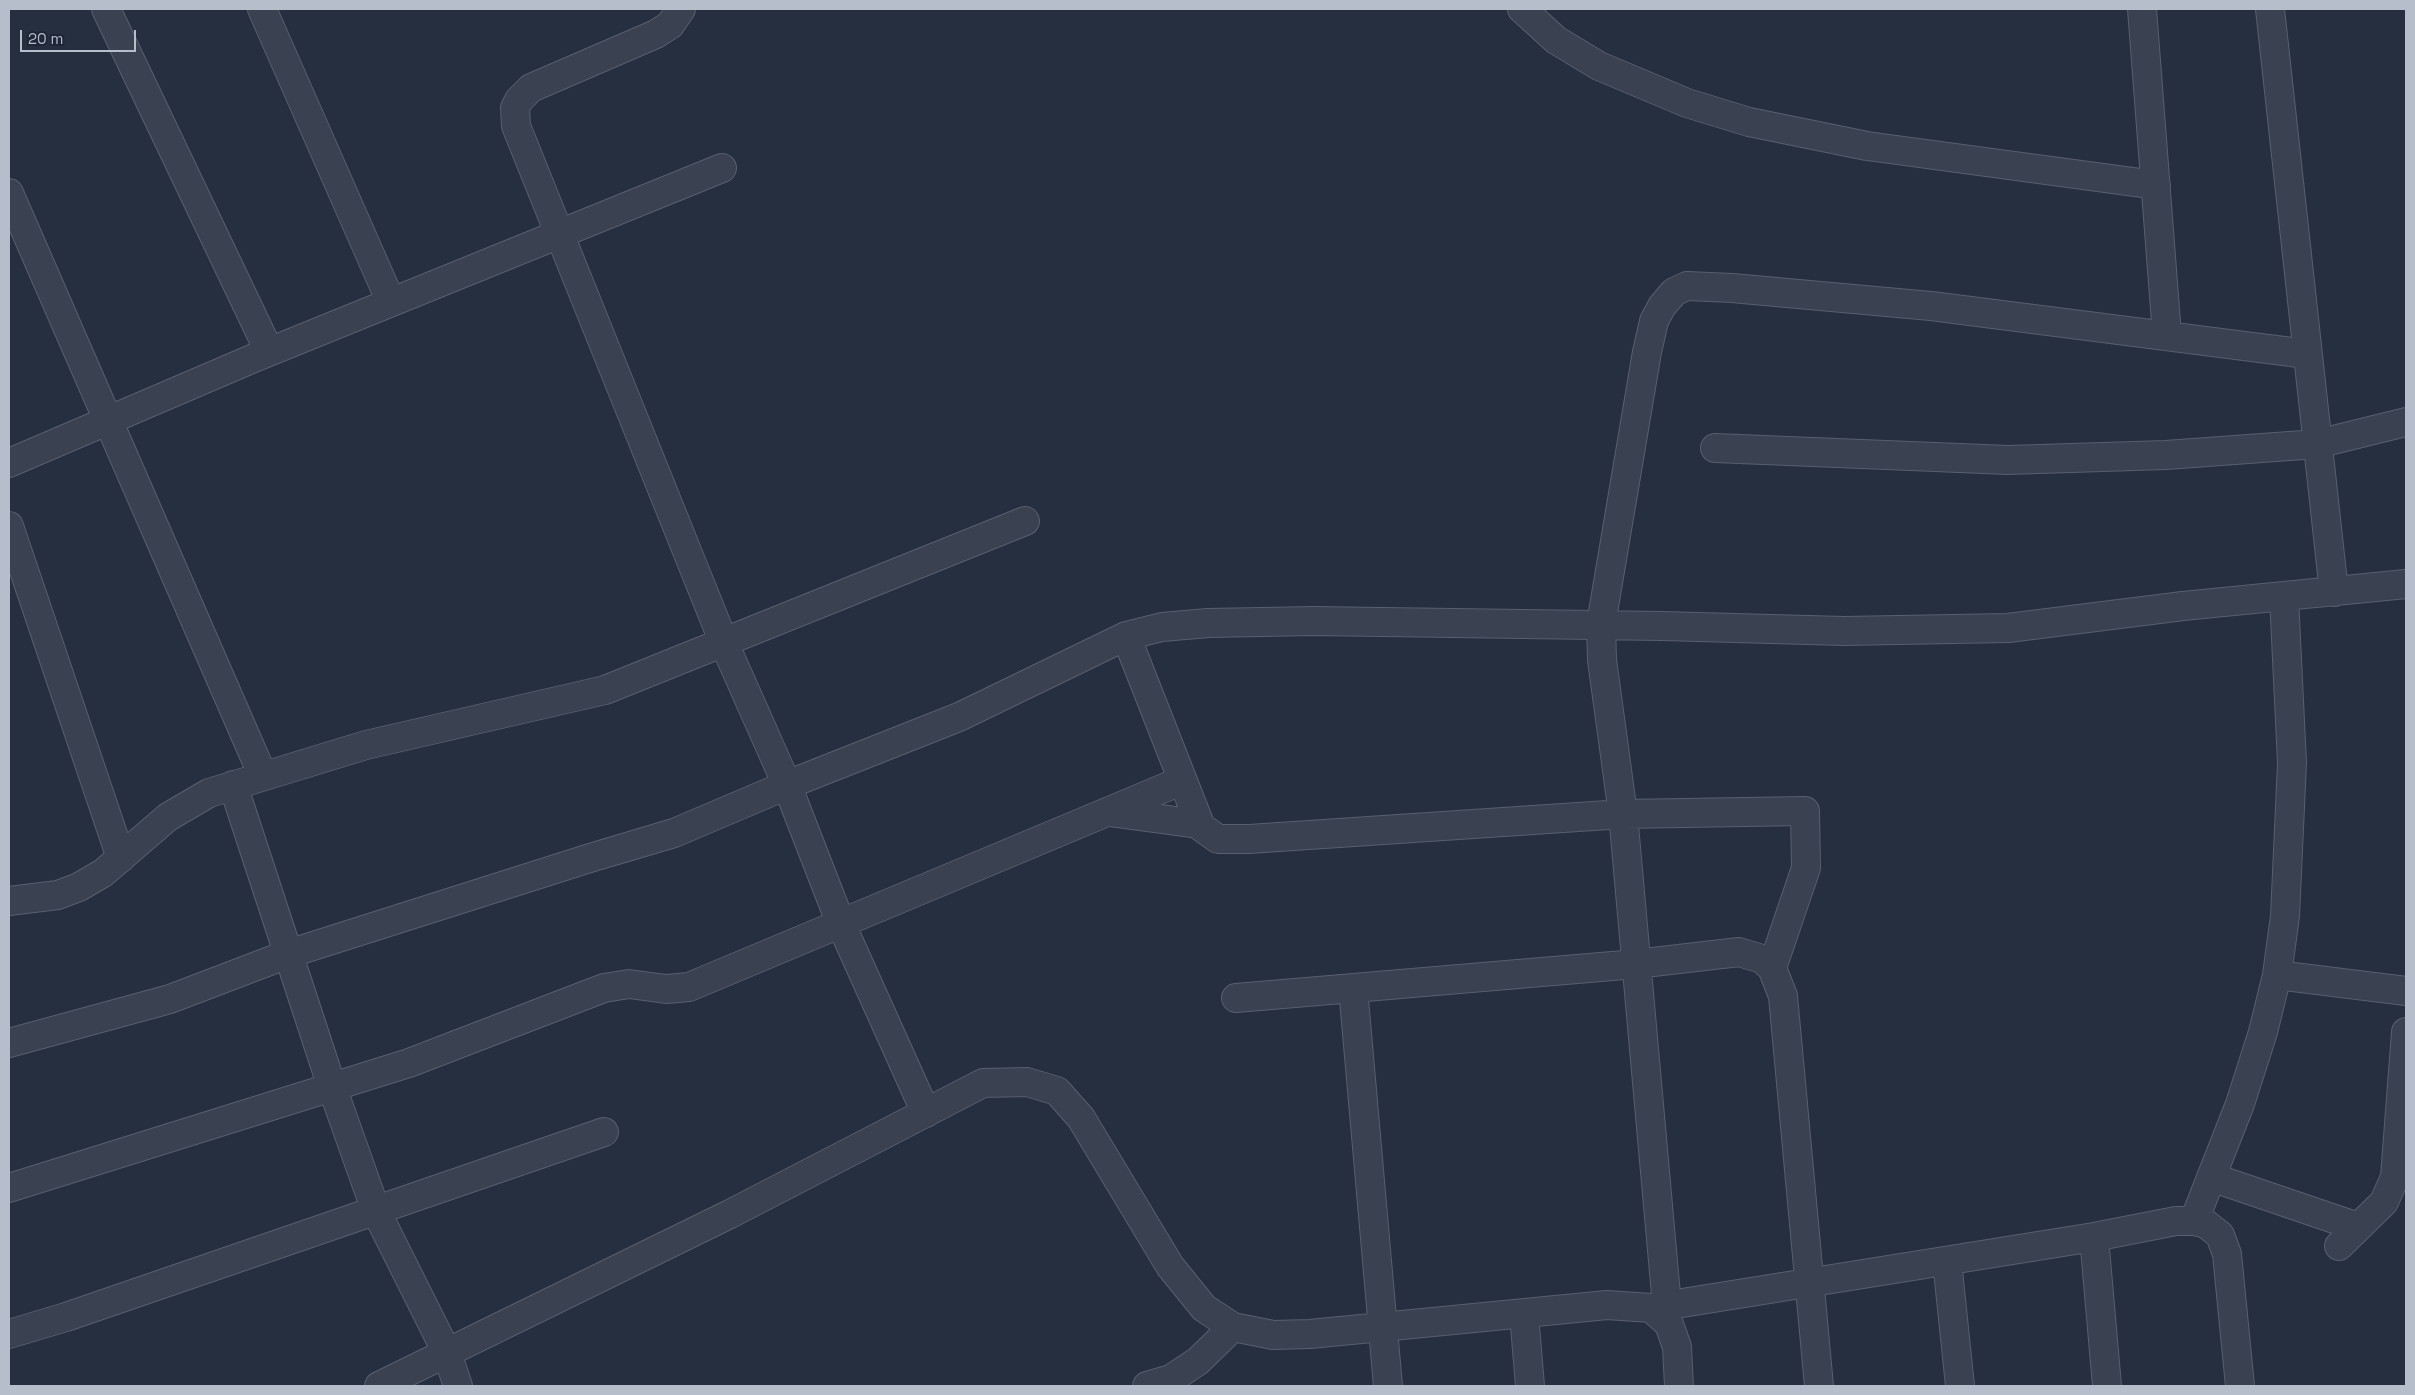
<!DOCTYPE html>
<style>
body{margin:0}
#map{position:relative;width:2415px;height:1395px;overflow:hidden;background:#252f40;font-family:"Space Grotesk",sans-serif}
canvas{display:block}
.frame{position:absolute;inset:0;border:10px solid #b6bdcb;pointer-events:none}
.scale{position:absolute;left:20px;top:30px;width:116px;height:22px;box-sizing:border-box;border:2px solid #b6bdcb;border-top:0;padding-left:6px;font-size:15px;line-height:18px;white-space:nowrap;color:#b6bdcb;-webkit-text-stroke:4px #1e2635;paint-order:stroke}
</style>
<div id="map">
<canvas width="2415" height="1395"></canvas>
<div class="frame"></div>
<div class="scale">20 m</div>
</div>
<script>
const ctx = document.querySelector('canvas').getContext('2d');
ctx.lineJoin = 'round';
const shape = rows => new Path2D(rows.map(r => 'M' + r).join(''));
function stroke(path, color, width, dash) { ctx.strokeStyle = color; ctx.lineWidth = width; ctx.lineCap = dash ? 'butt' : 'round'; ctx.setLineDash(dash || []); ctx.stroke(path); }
const minor = shape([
 [106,9,269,351],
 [262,9,391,302],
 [681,9,670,25,656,34,531,88,519,100,515,108,516,126,724,643,787,785,841,924,926,1113],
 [1522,9,1556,40,1599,66,1687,103,1749,122,1867,146,2156,185],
 [2142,9,2167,335],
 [2270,9,2334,592],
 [9,193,263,776],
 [1715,448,2008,460,2166,455,2317,444,2406,422],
 [9,463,254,358,722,168],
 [9,526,121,858],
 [1126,636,1201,827,1218,839,1249,839,1623,814,1805,811,1806,868,1772,968],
 [233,785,332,1087,376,1211,447,1353,458,1386],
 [1109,812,1198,824,1201,827],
 [9,901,58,895,79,887,103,873,168,817,209,793,366,745,605,690,1025,521],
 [2277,975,2406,991],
 [1353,988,1388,1386],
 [1236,998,1636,964,1739,952,1762,959,1772,968,1783,996,1819,1386],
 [9,1043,170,999,288,954,590,858,674,833,787,785,959,717,1126,636,1162,627,1208,623,1314,621,1662,626,1844,631,2008,628,2183,606,2406,584],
 [2211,1177,2358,1227],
 [9,1188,409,1063,604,988,629,984,666,989,689,987,1181,781],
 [2194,1221,2240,1104,2263,1032,2277,975,2285,916,2292,763,2284,597],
 [2094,1237,2107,1386],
 [2339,1246,2384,1202,2395,1177,2406,1032],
 [1947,1261,1960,1386],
 [1667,1306,1623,814,1602,660,1601,624,1647,352,1654,321,1662,306,1674,292,1687,286,1732,288,1931,306,2307,354],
 [1651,1308,2094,1237,2176,1221,2194,1221,2206,1224,2220,1235,2227,1254,2240,1386],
 [1524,1314,1530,1386],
 [9,1334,66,1317,604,1132],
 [379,1386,730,1214,983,1083,1027,1082,1057,1091,1081,1118,1170,1266,1204,1308,1233,1327,1273,1335,1310,1334,1607,1305,1651,1308,1669,1324,1677,1347,1679,1386],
 [1147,1386,1171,1379,1198,1361,1233,1327]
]);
stroke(minor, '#585f6e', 30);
stroke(minor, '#3a4150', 28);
</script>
